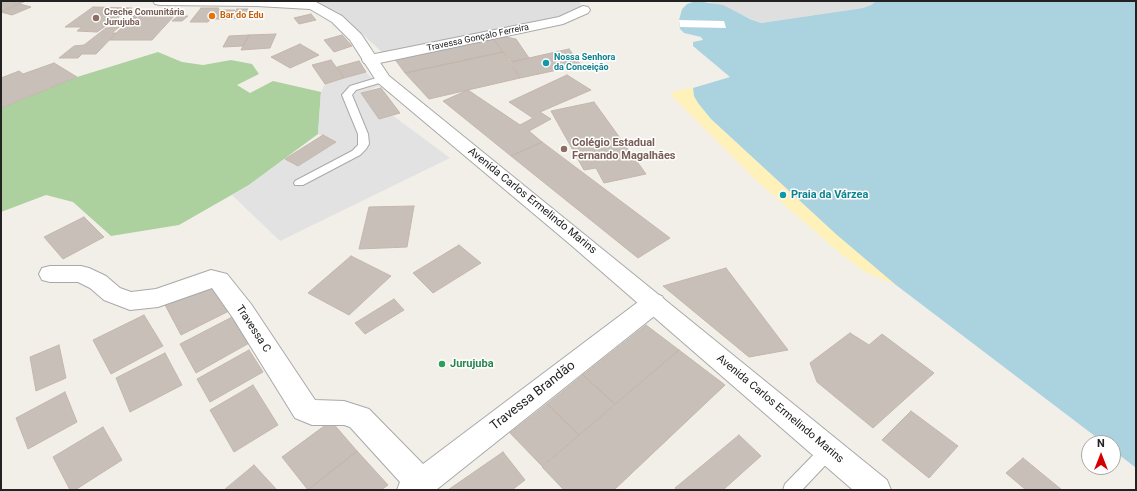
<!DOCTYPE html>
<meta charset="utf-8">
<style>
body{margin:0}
#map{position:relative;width:1137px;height:491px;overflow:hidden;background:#f2efe9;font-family:Roboto,sans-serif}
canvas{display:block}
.frame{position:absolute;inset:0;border:2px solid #222;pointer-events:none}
.north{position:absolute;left:1081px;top:435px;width:40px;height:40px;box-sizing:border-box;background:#fff;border:1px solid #a7a7a7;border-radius:50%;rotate:0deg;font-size:11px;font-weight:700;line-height:16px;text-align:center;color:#222}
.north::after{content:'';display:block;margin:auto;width:14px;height:18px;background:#d40000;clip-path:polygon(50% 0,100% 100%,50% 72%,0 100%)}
</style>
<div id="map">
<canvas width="1137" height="491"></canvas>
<div class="frame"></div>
<div class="north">N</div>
</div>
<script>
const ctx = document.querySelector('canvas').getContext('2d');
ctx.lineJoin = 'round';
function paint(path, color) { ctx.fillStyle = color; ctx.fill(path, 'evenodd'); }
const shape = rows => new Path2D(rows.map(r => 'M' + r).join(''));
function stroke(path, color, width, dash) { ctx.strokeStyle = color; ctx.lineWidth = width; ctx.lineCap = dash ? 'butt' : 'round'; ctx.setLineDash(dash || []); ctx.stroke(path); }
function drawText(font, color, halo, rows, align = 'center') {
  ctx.font = font + ' Roboto,sans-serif'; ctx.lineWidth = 3; ctx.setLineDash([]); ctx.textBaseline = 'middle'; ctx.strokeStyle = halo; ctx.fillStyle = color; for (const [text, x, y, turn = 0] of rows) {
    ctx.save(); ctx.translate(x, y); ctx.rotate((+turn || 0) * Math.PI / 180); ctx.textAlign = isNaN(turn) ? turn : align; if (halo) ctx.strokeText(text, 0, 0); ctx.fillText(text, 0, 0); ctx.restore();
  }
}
paint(shape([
 [316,1,580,1,581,7,562,16,384,54,340,13],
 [702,1,876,1,871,5,863,8,761,23,710,2]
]), '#e0dfdf');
paint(shape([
 [158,52,182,62,203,65,231,60,252,64,259,74,237,85,250,93,273,81,321,92,318,134,249,185,179,225,111,236,73,202,46,195,1,212,1,108,77,77]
]), '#add19e');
paint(shape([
 [696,87,693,88,698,103,711,119,837,235,896,285,865,272,841,254,758,182,671,95,675,91]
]), '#fff1ba');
paint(shape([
 [366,72,379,86,361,93,379,119,392,115,450,158,280,241,232,195,249,185,285,159,298,166,336,142,318,134,321,92,325,84]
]), '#e2e2e2');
paint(shape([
 [696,1,723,5,750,19,761,23,863,8,871,5,876,1,1136,1,1136,468,1113,450,1113,443,1104,443,896,285,837,235,711,119,698,103,694,96,693,88,730,77,693,46,693,42,703,40,701,37,684,33,680,29,679,20,682,9,687,4]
]), '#aad3df');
paint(shape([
 [679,20,724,21,726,28,680,27]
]), '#fff');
const building = shape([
 [1,1,26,1,1,11,1,1],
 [20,4,31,7,12,15,1,12,20,4],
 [93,7,132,8,97,32,77,31,82,27,65,27,93,7],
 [201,8,219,8,208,22,190,22,201,8],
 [237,9,248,9,242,18,231,19,237,9],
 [218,10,235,10,227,19,210,19,218,10],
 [311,14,316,20,299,24,294,18,311,14],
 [135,15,175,15,152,40,109,40,135,15],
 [178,16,188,16,182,21,172,21,178,16],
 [119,27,112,33,116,33,96,54,82,54,78,58,59,58,74,46,84,45,106,28,119,27],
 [276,34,270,48,241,50,249,35,276,34],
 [249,35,243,46,223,47,229,36,249,35],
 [342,35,352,46,334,52,324,40,342,35],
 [500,36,516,39,529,58,511,62,493,38,500,36],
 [493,38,503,52,405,73,394,58,493,38],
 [300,44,319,55,290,68,271,57,300,44],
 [569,49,581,65,520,78,511,62,569,49],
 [503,52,520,78,429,99,405,73,503,52],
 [331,60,344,78,325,84,312,65,331,60],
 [359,61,366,72,344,78,337,67,359,61],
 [54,63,77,77,1,108,1,78,19,71,23,74,54,63],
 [567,75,591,90,540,112,551,119,529,131,542,142,511,156,443,101,468,90,520,125,533,118,509,102,567,75],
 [381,88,400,113,379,119,361,93,381,88],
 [594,102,646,174,604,183,596,168,584,170,551,111,594,102],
 [323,135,336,142,298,166,285,159,323,135],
 [542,142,670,238,638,258,511,156,542,142],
 [414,206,407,247,359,249,369,207,414,206],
 [84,217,104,237,63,259,44,237,84,217],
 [459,245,481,263,433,293,413,273,459,245],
 [351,256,391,276,349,315,308,293,351,256],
 [726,268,788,350,749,357,663,286,726,268],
 [212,280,231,310,181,335,164,303,212,280],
 [394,299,404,310,365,334,355,323,394,299],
 [144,315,163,346,111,374,93,340,144,315],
 [234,316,251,342,196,373,180,344,234,316],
 [646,325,679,350,615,404,583,375,646,325],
 [850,333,869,345,882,334,934,373,873,428,817,382,810,363,850,333],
 [59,345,66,378,36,391,30,357,59,345],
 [249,350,263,372,210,402,197,379,249,350],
 [679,350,725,385,614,490,564,490,542,467,679,350],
 [165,353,182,385,130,412,116,378,165,353],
 [583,375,615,404,579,435,547,404,583,375],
 [253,385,278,425,234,452,210,410,253,385],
 [65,392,77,422,28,449,16,418,65,392],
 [547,404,579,435,542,466,510,433,547,404],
 [911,411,958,446,929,478,882,440,911,411],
 [331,421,357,451,308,490,282,457,331,421],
 [103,427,122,460,75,490,70,490,53,457,103,427],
 [739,435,761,456,723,490,677,490,675,488,739,435],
 [357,451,388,485,381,490,308,490,357,451],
 [503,452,525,480,512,490,448,490,503,452],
 [1023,458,1062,490,1026,490,1006,473,1023,458],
 [254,465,277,490,224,490,254,465]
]);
paint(building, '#c7bfb8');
stroke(building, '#c4b6ab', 1);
const service = shape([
 [383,76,387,79,386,81,356,90,352,95,368,134,369,144,366,149,360,155,303,185,295,185,294,183,295,181,352,151,358,145,358,134,342,95,350,86,383,76],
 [829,443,835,445,837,450,835,455,802,490,783,490,785,484,823,445,829,443]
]);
const minor = shape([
 [583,6,588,7,590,10,588,13,563,24,370,65,364,63,362,60,364,57,370,55,559,17,583,6],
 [50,266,81,266,89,268,106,276,120,288,131,292,156,289,211,270,227,274,251,304,315,400,344,401,369,409,423,464,646,296,654,294,662,296,666,303,662,310,436,490,397,490,400,482,350,427,344,425,312,425,295,418,233,318,212,288,158,307,130,310,104,300,90,288,78,282,50,282,42,280,39,274,42,268,50,266]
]);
const tertiary = shape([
 [153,1,314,1,342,16,361,34,389,76,887,480,891,490,853,490,571,245,377,82,350,40,332,22,310,9,257,6,160,5,155,4,153,1]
]);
stroke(service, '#a9a9a9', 2);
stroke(minor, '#a9a9a9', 2);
stroke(tertiary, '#a9a9a9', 2);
paint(service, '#fff');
paint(minor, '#fff');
paint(tertiary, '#fff');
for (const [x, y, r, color] of [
 [212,16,4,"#e8710a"],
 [96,18,4,"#8d6e63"],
 [546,63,4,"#0f9aa8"],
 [564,149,4,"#8d6e63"],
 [783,195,4,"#0f9aa8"],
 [442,364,4,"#2e9e5b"]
]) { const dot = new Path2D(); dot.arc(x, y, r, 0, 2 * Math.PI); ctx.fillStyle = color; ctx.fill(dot); stroke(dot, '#fff', 1.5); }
drawText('bold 9px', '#785e54', '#fff', [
 ["Creche Comunitária",104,13],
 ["Jurujuba",104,23]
], 'left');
drawText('bold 9px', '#c56008', '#fff', [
 ["Bar do Edu",220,16]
], 'left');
drawText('9px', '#222', '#fff', [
 ["Travessa Gonçalo Ferreira",478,38,-12]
]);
drawText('bold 9px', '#0d838f', '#fff', [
 ["Nossa Senhora",554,58],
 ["da Conceição",554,68]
], 'left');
drawText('bold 11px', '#785e54', '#fff', [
 ["Colégio Estadual",572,143],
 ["Fernando Magalhães",572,156]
], 'left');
drawText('bold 11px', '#0d838f', '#fff', [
 ["Praia da Várzea",791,195]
], 'left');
drawText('11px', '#222', '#fff', [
 ["Avenida Carlos Ermelindo Marins",532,201,39],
 ["Travessa C",253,329,57],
 ["Avenida Carlos Ermelindo Marins",780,409,40]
]);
drawText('bold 11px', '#27864d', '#fff', [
 ["Jurujuba",450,364]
], 'left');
drawText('13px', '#222', '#fff', [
 ["Travessa Brandão",533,396,-38]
]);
</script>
